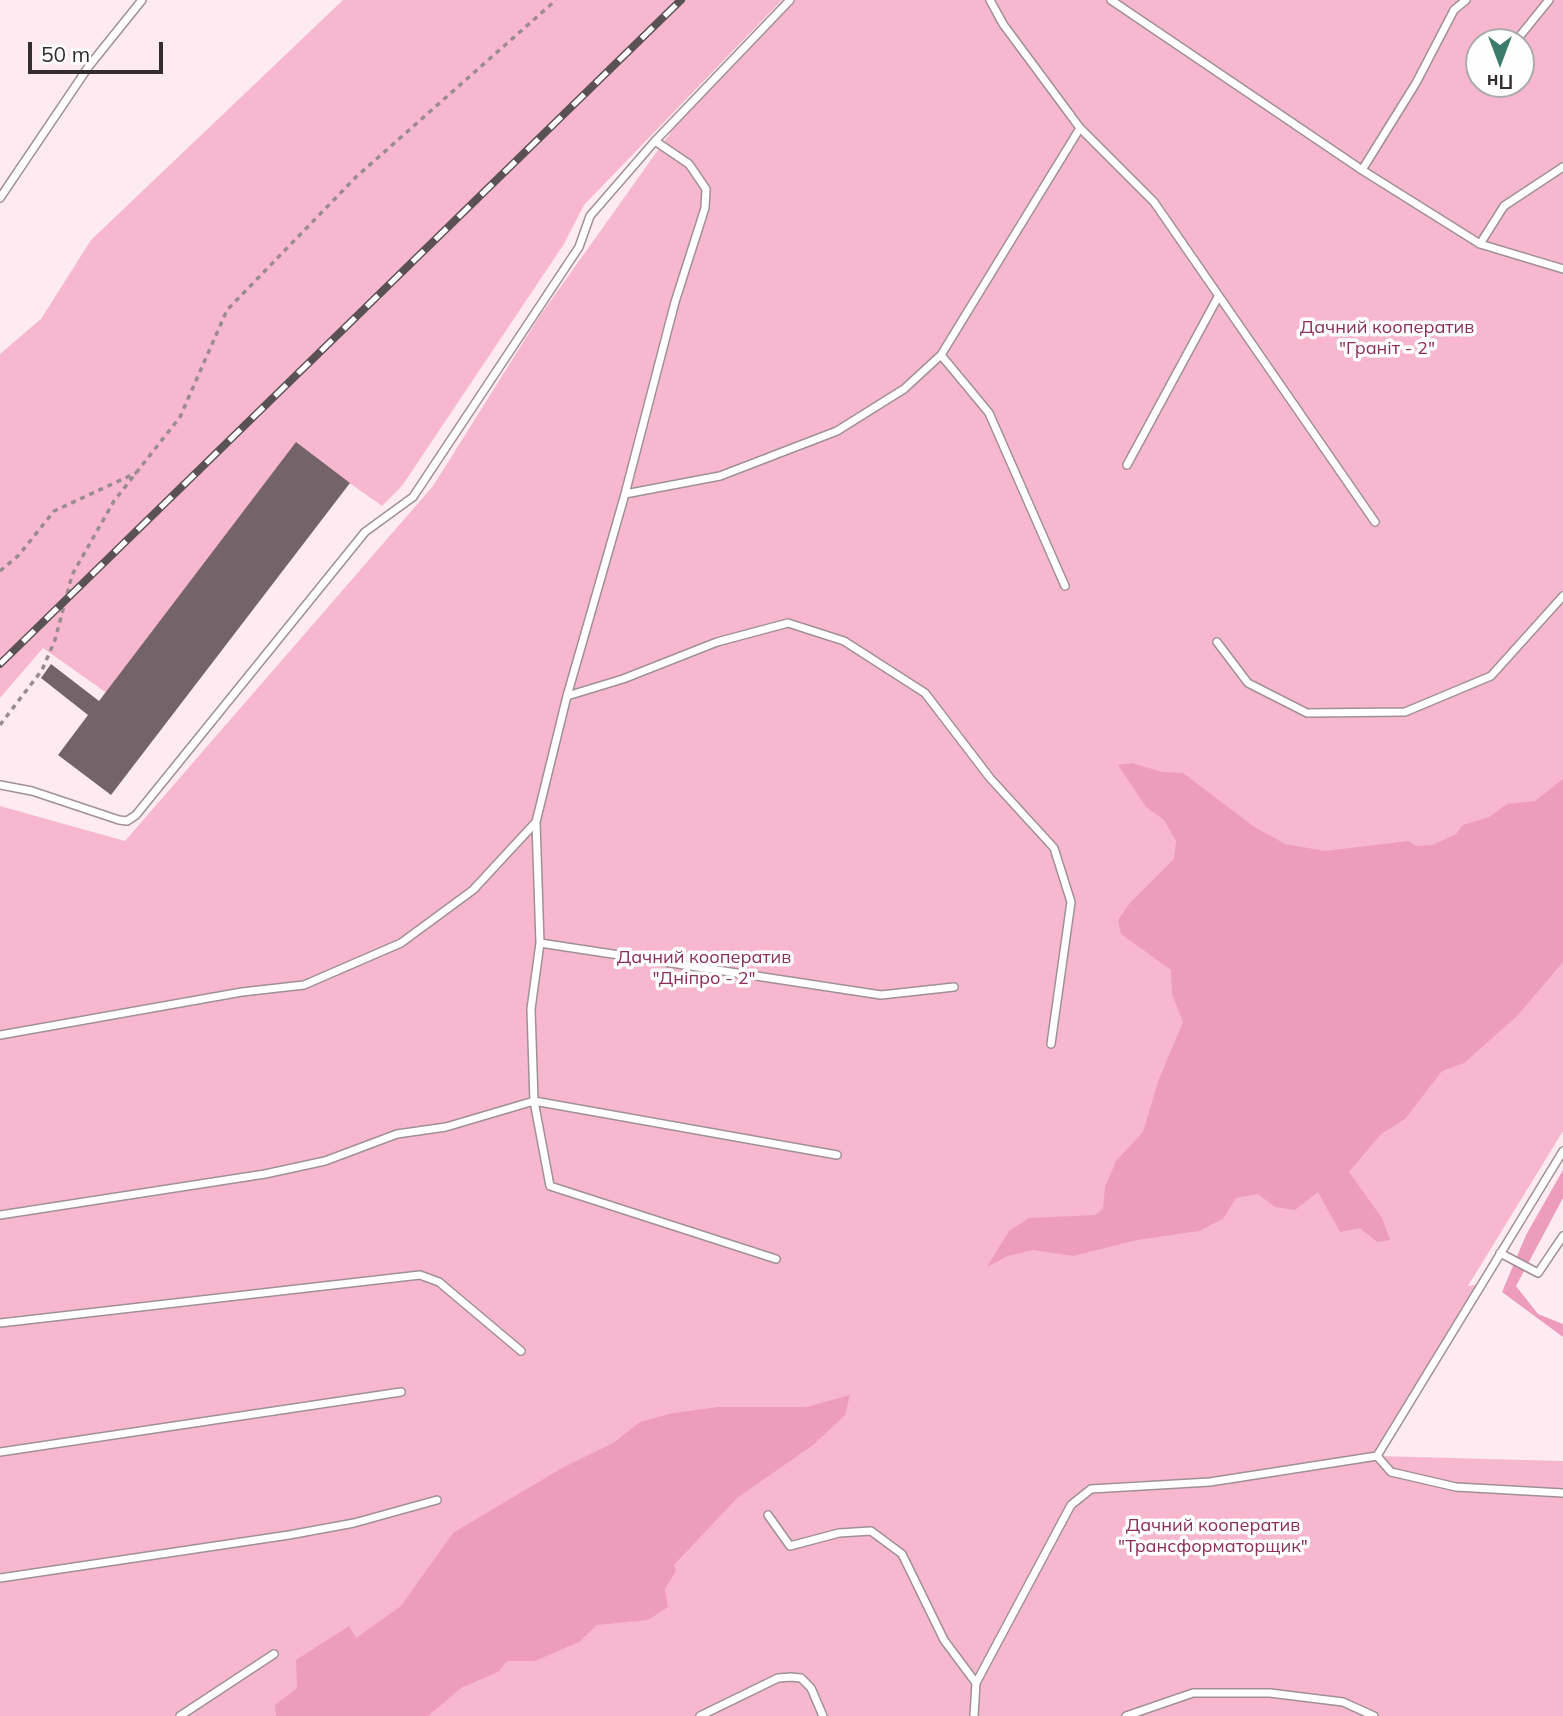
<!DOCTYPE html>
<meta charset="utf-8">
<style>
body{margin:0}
#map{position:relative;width:1563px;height:1716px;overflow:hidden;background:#feebf2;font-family:Mulish,sans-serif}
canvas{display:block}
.north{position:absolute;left:1465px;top:28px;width:70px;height:70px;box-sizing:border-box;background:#fefefe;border:2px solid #adaaac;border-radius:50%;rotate:180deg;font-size:19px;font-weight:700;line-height:28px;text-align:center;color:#342d30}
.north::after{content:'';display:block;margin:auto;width:24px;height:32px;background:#3a7b6b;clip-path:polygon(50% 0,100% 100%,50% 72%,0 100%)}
.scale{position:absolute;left:28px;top:42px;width:135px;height:32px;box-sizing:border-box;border:4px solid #342d30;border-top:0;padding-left:9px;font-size:21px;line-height:24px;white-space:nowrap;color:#342d30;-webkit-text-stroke:5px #fefefe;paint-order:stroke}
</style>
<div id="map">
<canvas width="1563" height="1716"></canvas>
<div class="north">Пн</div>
<div class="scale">50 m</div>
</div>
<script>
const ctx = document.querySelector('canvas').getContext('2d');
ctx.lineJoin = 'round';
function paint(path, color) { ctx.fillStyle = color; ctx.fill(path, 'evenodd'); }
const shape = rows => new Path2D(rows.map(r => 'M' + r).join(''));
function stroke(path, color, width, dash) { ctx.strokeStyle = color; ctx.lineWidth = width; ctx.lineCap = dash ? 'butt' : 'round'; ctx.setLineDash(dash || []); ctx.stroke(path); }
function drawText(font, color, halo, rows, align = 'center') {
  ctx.font = font + ' Mulish,sans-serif'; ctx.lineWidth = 7; ctx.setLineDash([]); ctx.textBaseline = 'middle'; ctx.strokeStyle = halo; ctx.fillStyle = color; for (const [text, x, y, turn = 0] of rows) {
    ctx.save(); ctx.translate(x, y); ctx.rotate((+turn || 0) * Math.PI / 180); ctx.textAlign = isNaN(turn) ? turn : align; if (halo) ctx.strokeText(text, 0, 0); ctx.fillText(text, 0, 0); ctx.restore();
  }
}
paint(shape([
 [343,0,782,0,584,205,564,244,402,486,382,506,300,448,111,696,43,648,0,698,0,354,41,319,91,240],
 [795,0,1563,0,1563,1131,1468,1286,1480,1284,1378,1456,1563,1461,1563,1716,0,1716,0,806,125,841,433,486,539,317,693,101],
 [1479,42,1521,42,1521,84,1479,84]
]), '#f7b8cf');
paint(shape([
 [1132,763,1162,772,1183,773,1253,826,1285,844,1325,851,1408,841,1416,846,1432,845,1456,834,1463,825,1489,817,1507,804,1535,801,1563,779,1563,962,1517,1016,1464,1063,1442,1071,1405,1119,1381,1134,1349,1172,1382,1218,1390,1240,1377,1242,1360,1228,1340,1232,1318,1192,1295,1210,1275,1207,1258,1194,1236,1198,1223,1219,1199,1231,1137,1240,1073,1256,1033,1250,1008,1256,987,1267,1009,1231,1029,1218,1095,1215,1103,1209,1105,1187,1116,1161,1143,1132,1159,1079,1183,1022,1172,994,1171,970,1121,934,1118,920,1130,903,1174,859,1176,841,1164,820,1146,807,1118,765],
 [1563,1170,1563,1198,1516,1286,1538,1314,1563,1324,1563,1337,1502,1292,1526,1235],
 [850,1395,845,1415,813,1445,737,1498,674,1565,676,1571,665,1589,668,1607,648,1620,597,1625,579,1642,535,1661,507,1661,498,1672,461,1688,428,1716,276,1716,275,1705,297,1688,296,1660,349,1626,356,1638,401,1606,453,1533,562,1468,613,1443,640,1422,673,1413,718,1407,807,1407]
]), '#ee9cbb');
paint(shape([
 [296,442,350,483,111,795,58,755,88,715,41,678,51,664,99,701]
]), '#746469');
const service = shape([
 [1111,0,1362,170,1480,244,1563,269],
 [1515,42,1549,0],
 [1080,128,1154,202,1375,522],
 [1362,170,1416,83,1454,10,1466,0],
 [0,198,89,66,142,0],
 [1480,244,1504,206,1563,167],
 [941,355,989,413,1065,586],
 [1127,465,1218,297],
 [625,494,720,476,837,431,904,389,941,355,1080,128,1003,24,990,0],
 [1217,642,1248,683,1307,713,1405,712,1491,676,1563,596],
 [567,696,623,679,717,642,788,623,844,641,925,693,990,778,1054,848,1071,902,1051,1044],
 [0,785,32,791,119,820,127,821,136,815,365,532,413,497,579,247,590,216,655,141,790,0],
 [536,822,540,943,531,1009,534,1101,550,1186,776,1259],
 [540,943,881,995,954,987],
 [0,1035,242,992,304,985,401,943,473,890,536,822,567,696,625,494,675,302,705,208,706,189,689,164,655,141],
 [0,1215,265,1174,325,1161,397,1134,446,1127,534,1101,837,1155],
 [1500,1253,1538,1273,1563,1236],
 [0,1323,420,1275,439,1282,521,1351],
 [0,1452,401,1392],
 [1377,1456,1391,1472,1456,1487,1563,1493],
 [768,1515,790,1546,839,1533,871,1531,902,1554,944,1640,976,1683],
 [0,1578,289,1535,354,1523,437,1500],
 [180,1716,274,1654],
 [700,1716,778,1678,791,1677,801,1678,811,1688,823,1716],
 [974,1716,976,1683,1071,1505,1091,1489,1210,1482,1377,1456,1563,1151],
 [1126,1716,1193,1693,1270,1693,1343,1702,1374,1716]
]);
stroke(service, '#a09095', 10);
stroke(shape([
 [0,571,19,555,54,511,136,473],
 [0,725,42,670,55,640,72,575,114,501,180,417,227,310,356,177,556,0]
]), '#998c91', 3.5, [5, 5]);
stroke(service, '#fff', 7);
const rail = shape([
 [0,664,681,0]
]);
stroke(rail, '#5a5155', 8);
stroke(rail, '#fefefe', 5, [16]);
drawText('18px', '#8c2e5a', '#fefefe', [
 ["Дачний кооператив",1387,328],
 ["\"Граніт - 2\"",1387,349],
 ["Дачний кооператив",704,958],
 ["\"Дніпро - 2\"",704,979],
 ["Дачний кооператив",1213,1526],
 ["\"Трансформаторщик\"",1213,1547]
]);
</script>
